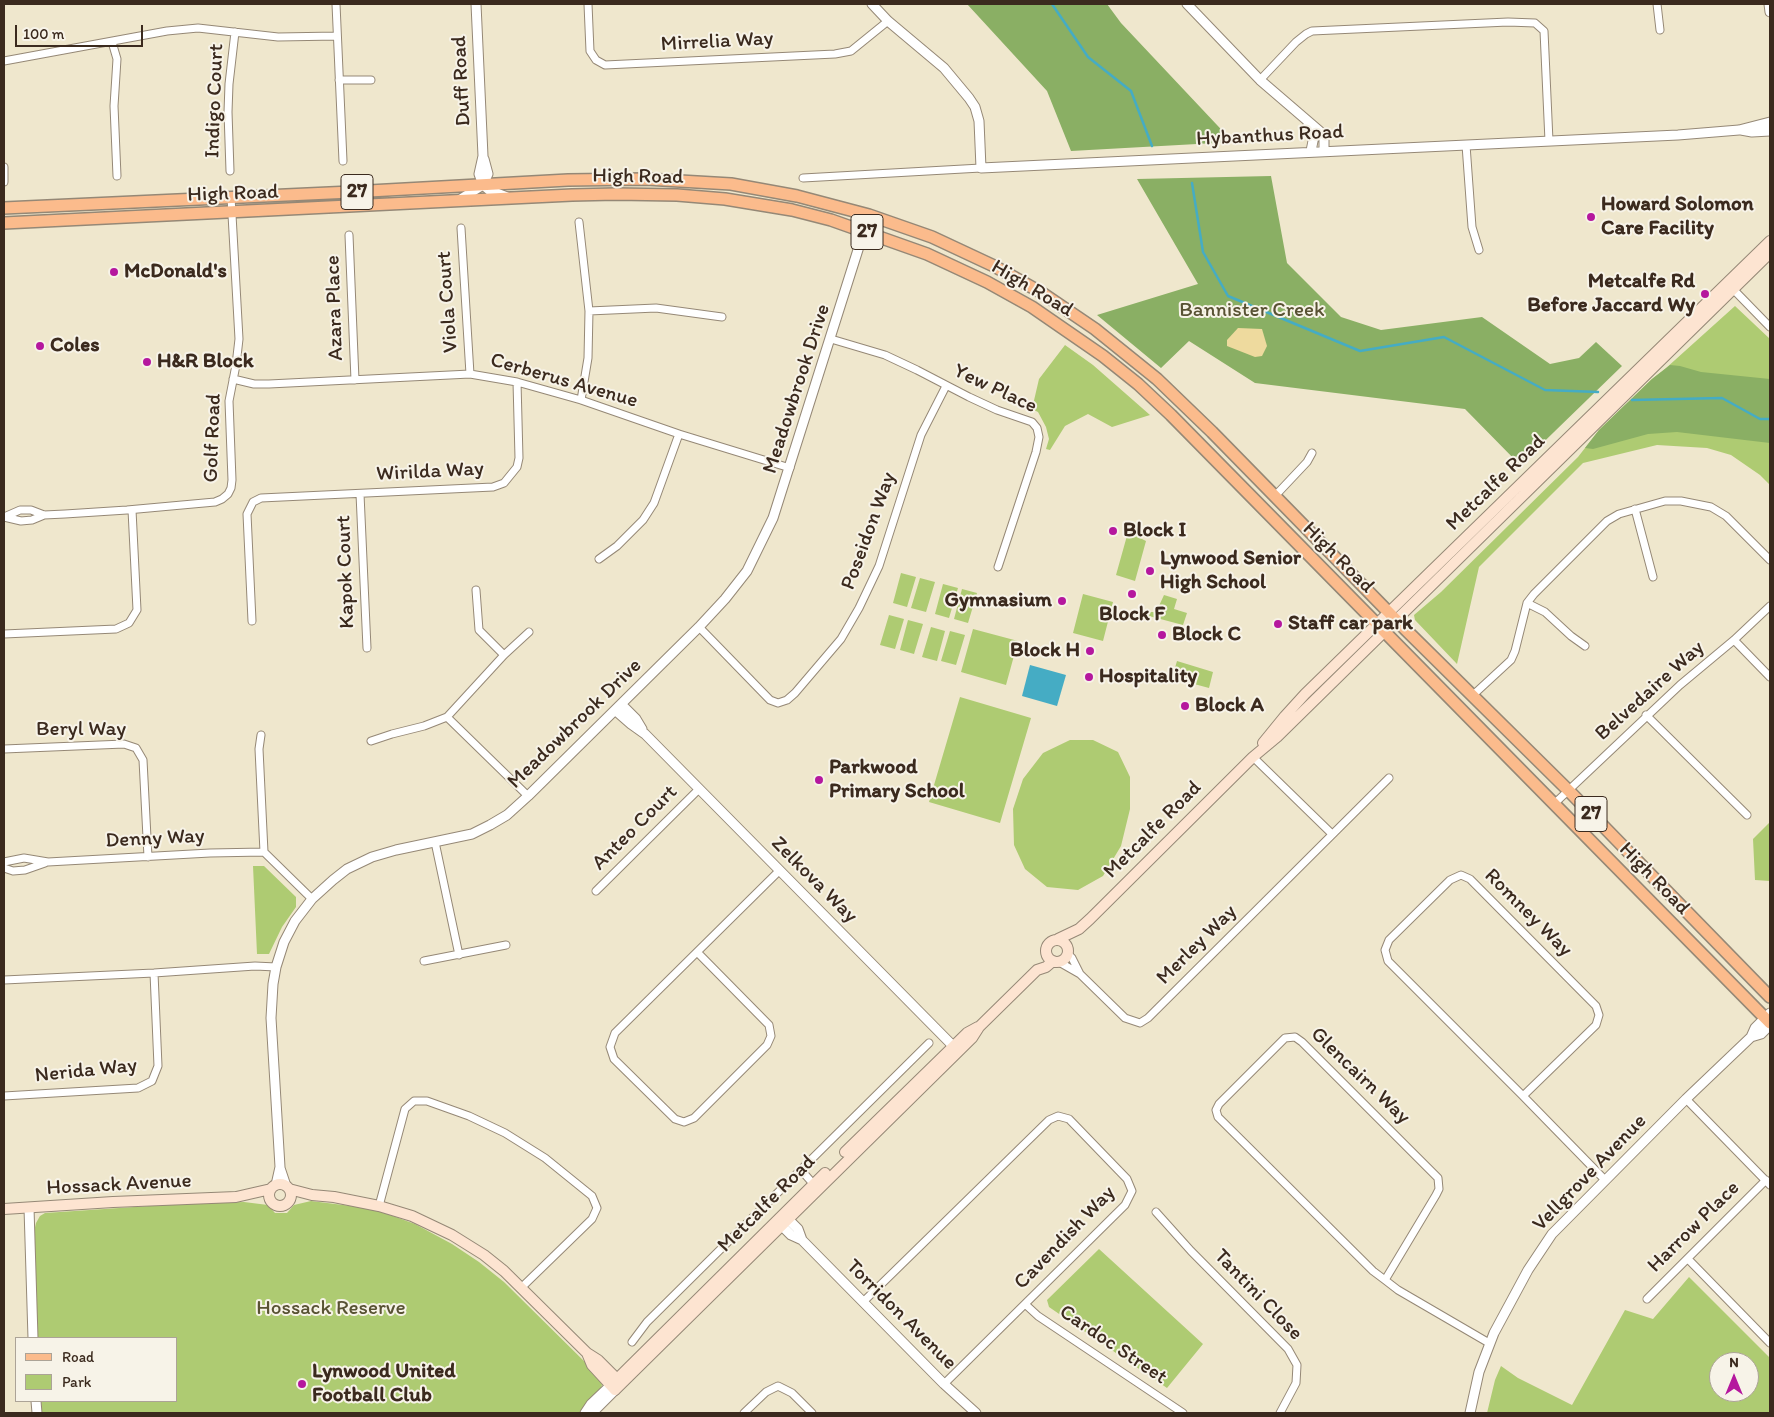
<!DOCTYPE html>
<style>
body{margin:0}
#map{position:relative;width:1774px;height:1417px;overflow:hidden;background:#efe7cd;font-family:Itim,sans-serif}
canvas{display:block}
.frame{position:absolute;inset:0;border:5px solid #3b2a1e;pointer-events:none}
.legend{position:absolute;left:15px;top:1337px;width:162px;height:65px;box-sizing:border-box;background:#f7f3e8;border:1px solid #aca397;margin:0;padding:6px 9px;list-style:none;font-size:15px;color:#3b2a1e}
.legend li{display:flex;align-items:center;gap:10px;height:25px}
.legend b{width:25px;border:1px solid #aca397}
.north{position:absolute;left:1709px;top:1352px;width:50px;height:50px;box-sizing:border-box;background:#f7f3e8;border:1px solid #aca397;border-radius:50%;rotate:0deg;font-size:14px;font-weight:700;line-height:20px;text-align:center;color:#3b2a1e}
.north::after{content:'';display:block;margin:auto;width:18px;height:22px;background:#b5179e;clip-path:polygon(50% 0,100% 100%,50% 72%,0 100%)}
.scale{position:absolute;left:15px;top:25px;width:128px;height:22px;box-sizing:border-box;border:2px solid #3b2a1e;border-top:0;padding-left:6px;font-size:15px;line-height:18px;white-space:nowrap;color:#3b2a1e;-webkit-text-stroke:4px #f7f3e8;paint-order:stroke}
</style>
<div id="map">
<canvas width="1774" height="1417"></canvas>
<div class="frame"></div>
<ul class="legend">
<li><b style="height:6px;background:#fbbb8c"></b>Road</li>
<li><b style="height:14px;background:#aecb72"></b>Park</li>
</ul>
<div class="north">N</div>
<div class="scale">100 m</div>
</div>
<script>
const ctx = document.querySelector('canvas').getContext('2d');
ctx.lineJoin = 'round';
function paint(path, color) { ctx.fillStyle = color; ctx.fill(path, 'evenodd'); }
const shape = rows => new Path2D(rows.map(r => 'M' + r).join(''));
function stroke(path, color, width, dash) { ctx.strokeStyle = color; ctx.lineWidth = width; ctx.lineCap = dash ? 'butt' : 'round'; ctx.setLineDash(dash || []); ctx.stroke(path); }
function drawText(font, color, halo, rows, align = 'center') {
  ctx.font = font + ' Itim,sans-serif'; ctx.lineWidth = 4; ctx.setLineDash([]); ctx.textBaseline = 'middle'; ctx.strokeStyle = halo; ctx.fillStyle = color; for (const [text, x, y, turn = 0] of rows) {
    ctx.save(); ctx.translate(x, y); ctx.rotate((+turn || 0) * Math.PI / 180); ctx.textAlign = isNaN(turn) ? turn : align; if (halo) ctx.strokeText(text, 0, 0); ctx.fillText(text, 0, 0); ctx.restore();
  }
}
paint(shape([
 [1735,306,1770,339,1770,485,1760,475,1731,455,1707,448,1657,445,1583,463,1479,567,1457,664,1415,620,1414,615,1441,592,1578,457,1599,430,1652,379,1665,369],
 [1065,345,1093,365,1150,415,1112,427,1088,414,1065,426,1050,450,1046,449,1049,439,1046,427,1038,412,1032,409,1039,379],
 [1130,525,1136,536,1146,541,1135,581,1116,575],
 [901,573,916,577,907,607,893,603],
 [920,578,935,582,926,612,911,608],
 [943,584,958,588,949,618,935,614],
 [962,589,977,593,968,623,954,619],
 [1083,594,1113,602,1103,641,1073,633],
 [1164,595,1177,599,1174,609,1187,613,1183,625,1149,616,1150,612,1155,612,1158,608],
 [889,615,904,619,895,649,880,645],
 [908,620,923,624,914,654,900,650],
 [931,627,945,631,937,661,922,657],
 [973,629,1018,641,1006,685,961,672],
 [950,631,965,635,956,665,941,661],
 [1177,661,1213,672,1209,688,1172,678],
 [960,697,1031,718,1000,823,929,802],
 [1070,740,1093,740,1118,752,1130,777,1130,809,1121,846,1103,876,1078,890,1047,887,1025,869,1014,845,1013,809,1023,779,1043,753],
 [1770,822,1770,881,1755,880,1753,839],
 [253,866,264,866,296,897,296,907,282,927,269,954,257,954],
 [311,1201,359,1207,379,1211,415,1224,452,1244,479,1262,504,1282,590,1367,601,1379,602,1385,600,1391,583,1413,42,1413,41,1401,176,1401,176,1338,38,1338,33,1236,36,1223,40,1216,45,1213,179,1204,244,1202,268,1205,275,1213,287,1213,294,1205],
 [1099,1249,1203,1344,1167,1388,1049,1307,1047,1300],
 [1689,1277,1770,1358,1770,1413,1487,1413,1495,1380,1501,1366,1518,1378,1572,1405,1625,1310,1653,1319],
 [1719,1362,1749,1362,1749,1392,1719,1392]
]), '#aecb72');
paint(shape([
 [967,4,1107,4,1121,23,1233,142,1071,151,1047,91],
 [1271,176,1287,263,1341,317,1381,330,1482,317,1550,364,1579,358,1596,342,1622,366,1520,465,1465,409,1255,383,1189,341,1161,368,1097,315,1198,284,1137,179],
 [1670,365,1680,366,1701,372,1770,379,1770,443,1677,432,1648,434,1593,449,1585,448,1599,430,1652,379]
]), '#8aaf64');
paint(shape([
 [1238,328,1262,329,1267,346,1262,356,1255,357,1227,346,1227,340]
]), '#eeda9e');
paint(shape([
 [1030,665,1066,675,1057,706,1022,696]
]), '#45acc4');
stroke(shape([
 [1052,4,1088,57,1131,91,1152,146],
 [1192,183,1203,252,1228,296,1360,351,1444,337,1545,390,1598,392],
 [1632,400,1722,398,1760,419,1770,419]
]), '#45acc4', 2.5);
const minor = shape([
 [336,4,343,161],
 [588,4,590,51,596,60,605,65,835,54,851,51,888,21],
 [1657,4,1660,30],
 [112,42,117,59,114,106,117,176],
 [4,61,167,31,198,28,278,37,337,36],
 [339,80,371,80],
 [1260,80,1296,42,1306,34,1312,31,1508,22,1535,23,1544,31,1549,141],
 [1466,145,1472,227,1479,250],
 [4,167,4,182],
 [230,171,228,112,229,84,235,32],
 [803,178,981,168],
 [579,222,589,311,588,358,581,400],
 [461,228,470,374],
 [349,235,355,380],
 [1730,286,1770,327],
 [589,311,656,308,722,317],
 [831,339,885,355,917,370,969,397,997,410,1032,422,1037,428,1039,437,1036,452,998,567],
 [233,379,254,384,269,384,470,374,517,382,581,400,679,434,790,468],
 [360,494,367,648],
 [1274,497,1307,462,1312,453],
 [1635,509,1653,577],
 [4,517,20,510,31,510,44,515,65,514,127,510,215,502,222,499,228,494,231,488,232,480,229,401,236,365,239,339,231,197],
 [4,517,21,521,32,520,44,515],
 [599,559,617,546,643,520,654,503,679,434],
 [476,590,479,630,504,655],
 [1527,603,1545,612,1571,636,1585,646],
 [252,621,247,514,253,502,261,498,493,487,504,483,517,467,519,458,517,382],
 [699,627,770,700,778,703,787,700,795,693,841,639,859,608,879,566,921,435,946,386],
 [4,634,116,629,129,623,137,610,132,510],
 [1734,640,1770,677],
 [1472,696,1511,660,1515,651,1527,603,1534,594,1607,521,1619,514,1665,501,1681,501,1711,507,1726,516,1770,560],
 [1646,715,1747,815],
 [447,717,528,796],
 [261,735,259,749,264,852,312,899],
 [371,741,392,734,424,726,447,717,504,655,529,632],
 [4,749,124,744,136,748,143,760,148,857],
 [1253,757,1332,834],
 [1554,804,1680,685,1734,640,1770,606],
 [435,842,459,955],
 [4,862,24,858,48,862,210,853,264,852],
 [4,868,13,871,25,870,45,863],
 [596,891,699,789],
 [698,953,769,1025,771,1036,767,1045,694,1118,684,1122,675,1119,614,1059,610,1047,615,1033,780,870],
 [1068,954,1072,958,1080,974],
 [424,961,506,945],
 [1059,962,1080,974,1125,1018,1140,1023,1148,1018,1389,778],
 [4,980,154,973,255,966,276,967],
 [4,1096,138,1088,152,1081,158,1066,154,973],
 [1523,1096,1388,961,1385,950,1389,940,1450,880,1461,875,1470,879,1596,1006,1599,1015,1596,1025,1523,1096,1605,1180],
 [1686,1099,1770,1185],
 [801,1170,816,1187],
 [379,1206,405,1109,414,1101,427,1101,469,1116,505,1133,545,1158,592,1196,597,1208,592,1219,521,1288],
 [1156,1212,1191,1251,1288,1349,1297,1365,1296,1383,1280,1413],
 [1688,1259,1770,1343],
 [1385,1280,1436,1195,1439,1189,1438,1178,1302,1042,1295,1037,1285,1038,1219,1104,1216,1110,1218,1117,1373,1271,1385,1280,1398,1290,1489,1343],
 [1647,1299,1766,1180],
 [863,1302,1049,1120,1058,1116,1069,1119,1127,1179,1132,1191,1125,1205,944,1384],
 [1025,1304,1038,1316,1183,1413],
 [632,1342,647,1322,929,1043],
 [744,1413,766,1392,778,1386,792,1393,812,1413]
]);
const tertiary = shape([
 [476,4,483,156,479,174,483,185,489,190,507,197],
 [872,4,888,21,944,68,969,98,975,107,979,121,981,168,1678,135,1739,130,1770,122],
 [1187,4,1260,80,1324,135,1324,150],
 [1769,4,1770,12],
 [1308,125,1314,136,1311,151],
 [1741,130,1752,132,1770,131],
 [459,200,483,185,488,174,484,159],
 [621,704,636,719,642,729],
 [615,710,631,724,645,734,958,1051],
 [1751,1037,1755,1028,1770,1013],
 [280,1168,286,1186],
 [276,1185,280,1167,271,1018,273,984,276,967,284,942,295,921,312,899,333,880,347,869,372,857,396,850,472,834,490,825,507,815,528,796,699,627,725,599,747,571,773,518,869,215],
 [29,1208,33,1338],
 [784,1215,798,1229,802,1240,944,1384,976,1413],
 [777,1221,791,1235,802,1240],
 [36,1401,37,1413],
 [585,1413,591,1404,611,1385],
 [592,1413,615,1390],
 [1470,1413,1479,1372,1494,1333,1528,1270,1552,1234,1686,1099,1751,1037,1761,1034,1770,1025]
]);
const secondary = shape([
 [1263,743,1285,716,1305,694,1770,241],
 [1058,939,1079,929,1090,919,1253,757,1277,737,1770,253],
 '1046 951a11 11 0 1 1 22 0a11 11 0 1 1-22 0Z',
 [845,1152,967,1033,978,1027],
 '269 1195a11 11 0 1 1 22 0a11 11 0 1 1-22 0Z',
 [289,1189,312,1195,334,1197,379,1206,412,1216,452,1235,484,1255,504,1271,587,1353,598,1360,621,1383],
 [4,1209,113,1202,236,1197,271,1189],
 [587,1353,592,1365,615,1390,972,1038,979,1027,1037,970,1046,967,1053,961],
 [613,1383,825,1173]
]);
const primary = shape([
 [4,208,351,192,568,180,646,179,731,184,797,196,869,215,932,237,994,266,1042,293,1095,329,1157,379,1212,432,1406,630,1568,790,1770,997],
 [4,223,572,195,616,194,677,195,725,199,792,210,831,220,927,254,987,282,1032,307,1103,356,1138,384,1171,415,1770,1023]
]);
stroke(minor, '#958876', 9);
stroke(tertiary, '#958876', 11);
stroke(secondary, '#958876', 12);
stroke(primary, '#958876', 14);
stroke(minor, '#fff', 7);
stroke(tertiary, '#fff', 9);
stroke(secondary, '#fde4d1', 10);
stroke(primary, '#fbbb8c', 11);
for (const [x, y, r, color] of [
 [1591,217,5,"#b5179e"],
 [114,272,5,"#b5179e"],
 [1705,294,5,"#b5179e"],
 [40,346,5,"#b5179e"],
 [147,362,5,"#b5179e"],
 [1113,531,5,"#b5179e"],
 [1150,571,5,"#b5179e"],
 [1132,594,5,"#b5179e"],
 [1062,601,5,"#b5179e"],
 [1278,624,5,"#b5179e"],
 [1162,635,5,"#b5179e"],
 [1090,651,5,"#b5179e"],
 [1089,677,5,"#b5179e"],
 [1185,706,5,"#b5179e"],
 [819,780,5,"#b5179e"],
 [302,1384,5,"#b5179e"]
]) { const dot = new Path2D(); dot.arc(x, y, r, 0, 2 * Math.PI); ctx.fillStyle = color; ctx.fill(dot); stroke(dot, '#f7f3e8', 2); }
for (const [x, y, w] of [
 [357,192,32],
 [867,232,32],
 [1591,814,32]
]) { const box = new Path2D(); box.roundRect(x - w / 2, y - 17.5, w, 35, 4); ctx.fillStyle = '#f7f3e8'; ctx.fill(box); stroke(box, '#3b2a1e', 1); }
drawText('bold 20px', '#3b2a1e', null, [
 ["27",357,192],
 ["27",867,232],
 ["27",1591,814]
]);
drawText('21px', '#3b2a1e', '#f7f3e8', [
 ["Mirrelia Way",717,42,-3],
 ["Duff Road",462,81,-93],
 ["Indigo Court",215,101,-88],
 ["Hybanthus Road",1270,136,-3],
 ["High Road",638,177,1],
 ["High Road",233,194,-2],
 ["High Road",1032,289,31],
 ["Viola Court",448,302,-94],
 ["Azara Place",335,308,-92],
 ["Cerberus Avenue",564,381,16],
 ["Meadowbrook Drive",797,389,-72],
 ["Yew Place",995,389,25],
 ["Golf Road",213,438,-88],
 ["Wirilda Way",430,472,-3],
 ["Metcalfe Road",1496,483,-44],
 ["Poseidon Way",869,531,-70],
 ["High Road",1338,558,45],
 ["Kapok Court",346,572,-92],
 ["Belvedaire Way",1650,691,-42],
 ["Meadowbrook Drive",575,724,-44],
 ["Beryl Way",81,730],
 ["Anteo Court",635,828,-45],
 ["Metcalfe Road",1153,830,-45],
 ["Denny Way",155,839,-3],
 ["High Road",1654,879,46],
 ["Zelkova Way",814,880,45],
 ["Romney Way",1528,913,45],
 ["Merley Way",1197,945,-45],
 ["Nerida Way",86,1071,-6],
 ["Glencairn Way",1360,1076,44],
 ["Vellgrove Avenue",1590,1173,-46],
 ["Hossack Avenue",119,1185,-3],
 ["Metcalfe Road",767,1204,-45],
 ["Harrow Place",1694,1227,-45],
 ["Cavendish Way",1065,1238,-46],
 ["Tantini Close",1258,1295,46],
 ["Torridon Avenue",901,1315,45],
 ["Cardoc Street",1113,1345,34]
]);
drawText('bold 21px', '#3b2a1e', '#f7f3e8', [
 ["Howard Solomon",1601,205],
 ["Care Facility",1601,229],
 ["McDonald's",124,272],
 ["Metcalfe Rd",1695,282,"right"],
 ["Before Jaccard Wy",1695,306,"right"],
 ["Coles",50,346],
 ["H&R Block",157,362],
 ["Block I",1123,531],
 ["Lynwood Senior",1160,559],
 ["High School",1160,583],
 ["Gymnasium",1052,601,"right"],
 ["Block F",1132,615,"center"],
 ["Staff car park",1288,624],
 ["Block C",1172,635],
 ["Block H",1080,651,"right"],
 ["Hospitality",1099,677],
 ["Block A",1195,706],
 ["Parkwood",829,768],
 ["Primary School",829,792],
 ["Lynwood United",312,1372],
 ["Football Club",312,1396]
], 'left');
drawText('21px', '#585233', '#f7f3e8', [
 ["Bannister Creek",1252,311],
 ["Hossack Reserve",331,1309]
]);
</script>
